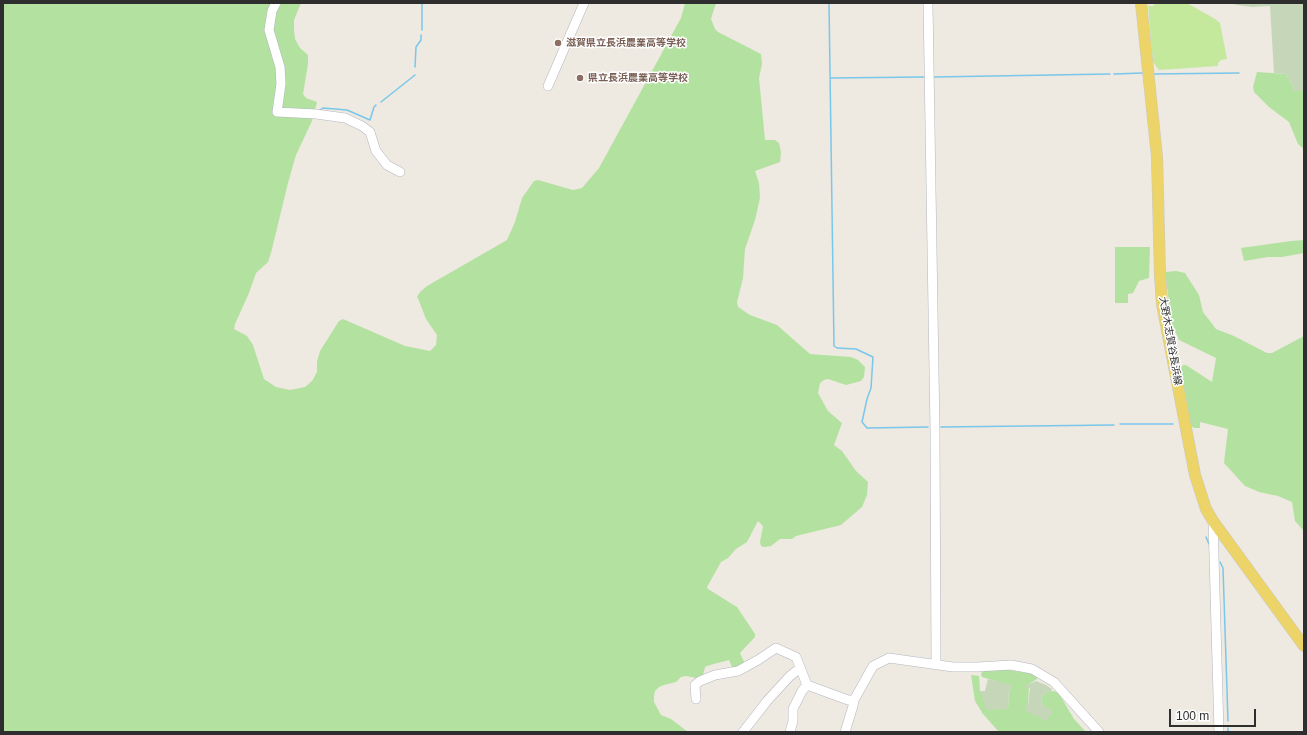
<!DOCTYPE html>
<meta charset="utf-8">
<style>
body{margin:0}
#map{position:relative;width:1307px;height:735px;overflow:hidden;background:#eee9e1;font-family:Arial,sans-serif}
canvas{display:block}
.frame{position:absolute;inset:0;border:4px solid #2e2e2e;pointer-events:none}
.scale{position:absolute;left:1169px;top:709px;width:87px;height:18px;box-sizing:border-box;border:2px solid #2e2e2e;border-top:0;padding-left:5px;font-size:12px;line-height:14px;white-space:nowrap;color:#2e2e2e;-webkit-text-stroke:3px #fff;paint-order:stroke}
</style>
<div id="map">
<canvas width="1307" height="735"></canvas>
<div class="frame"></div>
<div class="scale">100 m</div>
</div>
<script>
const ctx = document.querySelector('canvas').getContext('2d');
ctx.lineJoin = 'round';
function paint(path, color) { ctx.fillStyle = color; ctx.fill(path, 'evenodd'); }
const shape = rows => new Path2D(rows.map(r => 'M' + r).join(''));
function stroke(path, color, width, dash) { ctx.strokeStyle = color; ctx.lineWidth = width; ctx.lineCap = dash ? 'butt' : 'round'; ctx.setLineDash(dash || []); ctx.stroke(path); }
function drawText(font, color, halo, rows, align = 'center') {
  ctx.font = font + ' Arial,"Noto Sans JP",sans-serif'; ctx.lineWidth = 3; ctx.setLineDash([]); ctx.textBaseline = 'middle'; ctx.strokeStyle = halo; ctx.fillStyle = color; for (const [text, x, y, turn = 0] of rows) {
    ctx.save(); ctx.translate(x, y); ctx.rotate((+turn || 0) * Math.PI / 180); ctx.textAlign = isNaN(turn) ? turn : align; if (halo) ctx.strokeText(text, 0, 0); ctx.fillText(text, 0, 0); ctx.restore();
  }
}
paint(shape([
 [3,3,301,3,294,20,294,30,295,39,300,48,308,55,308,64,303,94,306,98,317,102,312,121,296,155,288,183,271,253,268,262,256,273,249,293,235,324,234,329,247,336,253,345,264,379,276,387,290,390,305,387,312,381,317,372,317,362,320,351,339,321,343,319,405,346,430,351,436,345,437,335,426,319,419,301,417,297,420,292,427,286,507,240,515,222,522,198,534,181,538,180,573,190,582,188,599,168,681,18,685,3,716,3,711,19,715,29,718,32,761,54,762,64,759,78,765,140,775,140,779,143,781,152,780,162,755,171,759,183,760,198,755,220,745,249,743,278,737,302,738,307,750,315,777,325,810,354,851,357,858,360,865,367,864,377,861,381,846,385,828,379,824,380,820,383,818,393,828,411,842,423,834,445,842,451,856,471,868,482,867,495,862,507,841,525,796,536,792,539,780,539,771,546,764,547,761,546,760,542,763,526,758,521,747,542,736,549,728,558,721,562,707,587,708,589,737,607,755,634,755,637,740,653,745,664,733,669,729,660,710,665,705,667,703,675,701,676,696,678,686,676,681,677,676,682,664,685,659,687,655,691,654,696,654,702,661,715,671,719,688,732,3,732],
 [1257,72,1286,74,1295,91,1304,91,1304,149,1298,144,1289,122,1269,107,1254,92,1253,87],
 [1304,240,1304,253,1282,257,1268,257,1244,261,1241,248,1291,241],
 [1115,247,1150,247,1149,278,1139,281,1133,293,1128,294,1128,303,1115,303],
 [1176,271,1185,273,1199,295,1203,312,1216,329,1234,336,1267,353,1272,353,1304,336,1304,531,1295,521,1292,502,1278,496,1259,492,1245,486,1224,463,1228,429,1200,422,1200,428,1194,428,1190,425,1179,366,1186,365,1212,382,1216,358,1179,340,1172,324,1165,272],
 [987,669,1009,670,1034,674,1037,677,1037,679,1029,684,1028,707,1052,715,1043,706,1041,697,1047,692,1054,691,1058,693,1061,697,1074,719,1086,732,999,732,983,714,975,701,971,675,979,676,980,691,1008,709,1009,690,1012,686,982,677,981,674,982,672]
]), '#b3e2a0');
paint(shape([
 [1231,3,1304,3,1304,91,1295,91,1286,74,1274,73,1270,6,1252,7,1237,5],
 [988,679,1012,685,1012,689,1009,690,1008,709,987,710,980,691,985,691],
 [1036,681,1046,685,1052,689,1051,692,1047,692,1041,697,1043,706,1052,709,1052,715,1049,715,1047,721,1026,711,1026,707,1028,707,1030,688,1025,688,1025,685,1029,684]
]), '#c6d7b9');
paint(shape([
 [1154,3,1187,3,1215,19,1220,23,1227,59,1221,60,1218,63,1218,66,1159,70,1153,62,1148,6,1154,6]
]), '#c4e99d');
stroke(shape([
 [829,3,834,346,837,348,856,349,873,357,871,388,867,399,862,422,867,428,928,427],
 [422,30,422,3],
 [415,67,416,47,421,40,421,35],
 [1114,74,1143,73],
 [1153,74,1239,73],
 [934,77,1110,74],
 [830,78,924,77],
 [381,102,415,75],
 [319,111,323,108,347,110,370,120,374,107,376,105],
 [1120,424,1173,424],
 [941,427,1114,425],
 [1206,537,1209,544],
 [1220,562,1223,568,1228,721],
 [1228,728,1228,732]
]), '#79c7eb', 1.5);
const minor = shape([
 [276,3,272,11,269,30,280,67,281,84,277,112,316,114,345,118,362,126,370,132,376,151,387,165,400,172],
 [928,3,935,432,936,664],
 [548,86,584,3],
 [1213,521,1219,732],
 [696,699,695,685,700,681,715,675,738,671,758,660,776,648,796,657,807,685,848,700,854,700],
 [743,732,767,701,790,676,800,668],
 [790,732,793,721,793,709,802,691,807,685],
 [845,732,853,706,854,700,873,666,889,658,953,667,977,667,1011,665,1032,669,1054,682,1099,732]
]);
const major = shape([
 [1141,3,1157,157,1160,275,1162,304,1195,475,1206,509,1213,521,1304,646]
]);
stroke(minor, '#b4b6c0', 10);
stroke(major, '#c9c9c9', 12);
stroke(minor, '#fff', 9);
stroke(major, '#ecd468', 11);
for (const [x, y, r, color] of [
 [558,43,4,"#8d6e63"],
 [580,78,4,"#8d6e63"]
]) { const dot = new Path2D(); dot.arc(x, y, r, 0, 2 * Math.PI); ctx.fillStyle = color; ctx.fill(dot); stroke(dot, '#fff', 1.5); }
drawText('bold 10px', '#785e54', '#fff', [
 ["滋賀県立長浜農業高等学校",566,43],
 ["県立長浜農業高等学校",588,78]
], 'left');
drawText('10px', '#2e2e2e', '#fff', [
 ["大野木志賀谷長浜線",1170,341,80]
]);
</script>
